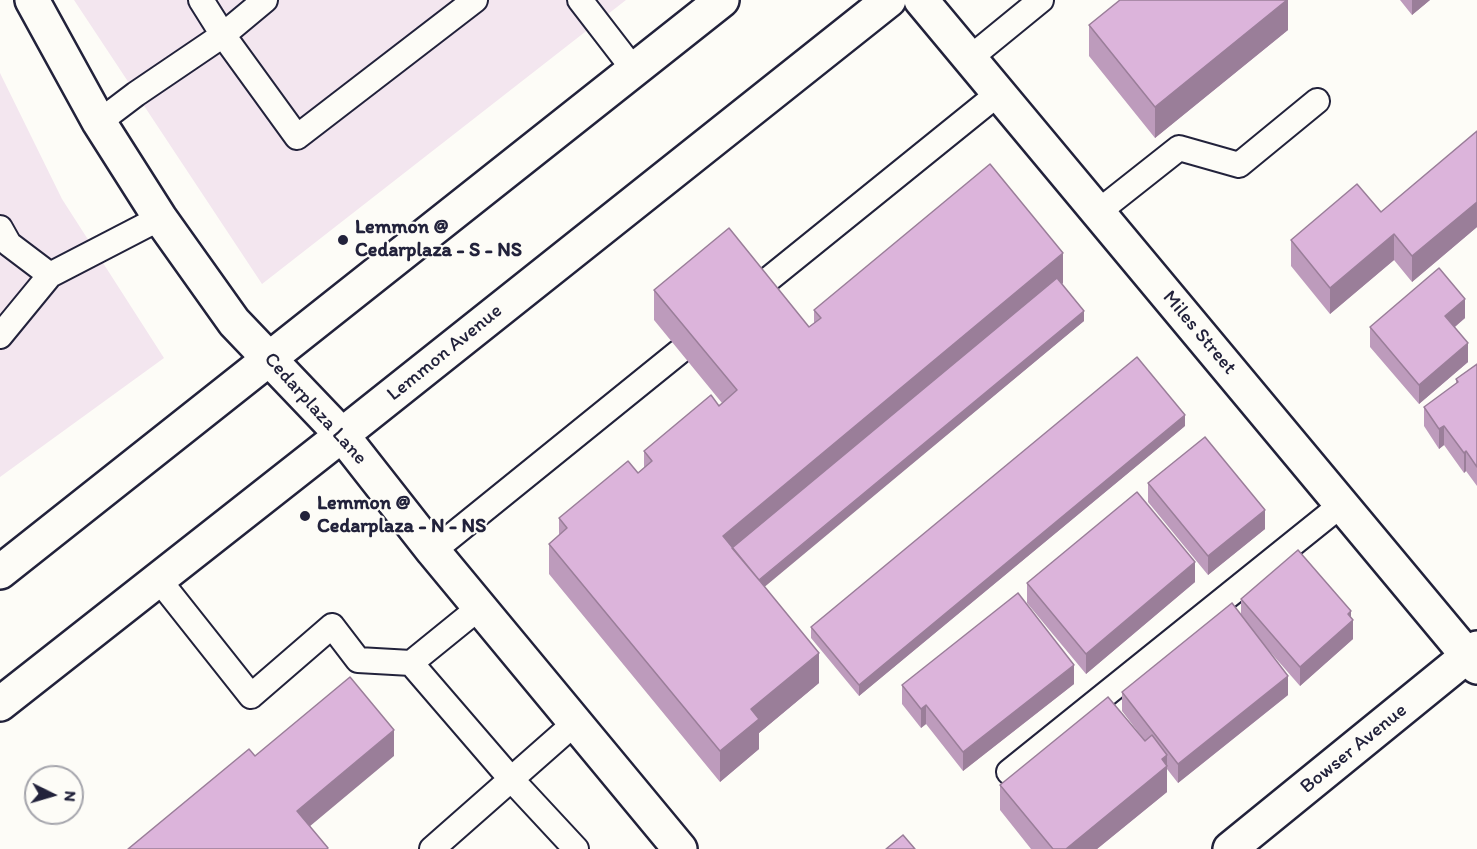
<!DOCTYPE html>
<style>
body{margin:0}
#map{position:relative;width:1477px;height:849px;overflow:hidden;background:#fdfcf7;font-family:Itim,sans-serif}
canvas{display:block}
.north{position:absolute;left:24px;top:765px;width:60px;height:60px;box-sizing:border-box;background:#fdfcf7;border:2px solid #a5a5ac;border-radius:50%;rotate:95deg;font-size:16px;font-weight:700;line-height:24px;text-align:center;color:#22223b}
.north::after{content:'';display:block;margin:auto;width:21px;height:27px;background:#22223b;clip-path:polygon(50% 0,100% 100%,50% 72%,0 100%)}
</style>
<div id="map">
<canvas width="1477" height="849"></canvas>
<div class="north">N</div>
</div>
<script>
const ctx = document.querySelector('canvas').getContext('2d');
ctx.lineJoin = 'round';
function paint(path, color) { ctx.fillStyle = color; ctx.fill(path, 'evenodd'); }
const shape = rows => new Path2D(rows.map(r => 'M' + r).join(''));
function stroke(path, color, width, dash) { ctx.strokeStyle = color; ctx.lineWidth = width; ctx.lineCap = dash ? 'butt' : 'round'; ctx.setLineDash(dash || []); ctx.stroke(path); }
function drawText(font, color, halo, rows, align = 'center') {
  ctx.font = font + ' Itim,sans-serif'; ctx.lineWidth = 4.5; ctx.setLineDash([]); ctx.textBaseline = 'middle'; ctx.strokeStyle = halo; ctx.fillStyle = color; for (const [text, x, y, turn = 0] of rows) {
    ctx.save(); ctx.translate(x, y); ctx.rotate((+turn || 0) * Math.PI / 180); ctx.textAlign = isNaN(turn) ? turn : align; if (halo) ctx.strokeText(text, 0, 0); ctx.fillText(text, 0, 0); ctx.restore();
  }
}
paint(shape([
 [74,0,626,0,262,284],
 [0,73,62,199,164,358,0,477]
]), '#f3e6ef');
const lane = shape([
 [201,0,223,35,297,137,475,0],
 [580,0,634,70],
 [970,58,1041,0],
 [99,122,136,94,223,35,265,0],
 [1098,212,1179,148,1239,165,1317,101],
 [0,228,9,244,50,275,160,218],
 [754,291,999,93],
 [0,336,50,275],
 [433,551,679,352],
 [159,580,251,696,332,626,358,660,411,663,480,607],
 [411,663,511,779,576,849],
 [1009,772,1341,505],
 [432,849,575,723]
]);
const street = shape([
 [32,0,99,122,160,218,234,322,342,435,433,551,680,849],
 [921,0,1477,667],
 [1230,849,1477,648]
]);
const secondary = shape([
 [0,572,722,0],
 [0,704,342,435,889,0]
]);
stroke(lane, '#22223b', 28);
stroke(street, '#22223b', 38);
stroke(secondary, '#22223b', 38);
stroke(lane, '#fdfcf7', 24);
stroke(street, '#fdfcf7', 33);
stroke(secondary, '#fdfcf7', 33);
paint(shape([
 [1288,0,1288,30,1155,138,1089,56,1089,25],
 [1400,0,1430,0,1412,15],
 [1477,131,1477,227,1412,282,1394,260,1330,314,1291,266,1291,240,1381,212],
 [1063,283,1062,284,1084,321,764,586,819,683,759,733,759,749,720,782,549,574,549,544,559,535,559,518,638,473,644,468,644,451,722,403,654,320,654,290,809,327,814,323,814,310],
 [1465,318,1455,327,1468,362,1419,404,1370,347,1370,327],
 [1477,364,1477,486,1466,471,1464,473,1444,445,1439,449,1424,426,1424,407,1456,384,1456,379],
 [1185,426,859,696,811,638,811,627],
 [1148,483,1265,529,1208,575,1148,502],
 [1195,582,1086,674,1027,603,1027,583],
 [1241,599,1351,618,1353,639,1300,686,1265,646,1288,695,1178,783,1167,769,1167,792,1097,849,1031,849,1000,810,1000,785,1145,741,1122,711,1122,692,1241,615],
 [1074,684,963,771,926,724,921,728,902,704,902,685]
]), '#bd9bbc');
paint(shape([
 [1287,0,1288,0,1288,30,1155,138,1155,107],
 [1412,0,1430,0,1412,15],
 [1477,202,1477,227,1412,282,1412,256],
 [1394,234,1394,260,1330,314,1330,288],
 [1063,253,1063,283,728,562,723,536],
 [1465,299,1465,318,1445,335,1445,316],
 [1084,311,1084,321,750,599,750,588],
 [1468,343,1468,362,1419,404,1419,385],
 [1185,415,1185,426,859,696,859,685],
 [1444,426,1444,445,1439,449,1439,429],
 [1466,451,1466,471,1464,473,1464,453],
 [1265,510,1265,529,1208,575,1208,556],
 [1195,562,1195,582,1086,674,1086,654],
 [1351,611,1351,622,1353,620,1353,639,1300,686,1300,667],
 [819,653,819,683,759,733,759,749,720,782,720,751,751,709],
 [1074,665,1074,684,963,771,963,752],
 [1288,676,1288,695,1178,783,1178,764],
 [926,705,926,724,921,728,921,709],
 [394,730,394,756,297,837,297,811],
 [1167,755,1167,792,1097,849,1066,849]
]), '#9a7e99');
const building = shape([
 [1120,0,1287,0,1155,107,1089,25,1120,0],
 [1477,131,1477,202,1412,256,1394,234,1330,288,1291,240,1357,184,1381,212,1477,131],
 [990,164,1063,253,723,536,819,653,751,709,759,719,720,751,549,544,567,528,559,518,628,461,638,473,652,461,644,451,711,395,719,406,737,390,654,290,729,228,809,327,821,318,814,310,990,164],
 [1439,268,1465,299,1445,316,1468,343,1419,385,1370,327,1439,268],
 [1057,278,1084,311,759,580,732,548,1057,278],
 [1137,357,1185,415,859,685,811,627,1137,357],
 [1477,364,1477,467,1466,451,1464,453,1444,426,1439,429,1424,407,1458,382,1456,379,1477,364],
 [1205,437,1265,510,1208,556,1148,483,1205,437],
 [1137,492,1195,562,1086,654,1027,583,1137,492],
 [1298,550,1351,611,1348,614,1353,620,1300,667,1241,599,1298,550],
 [1018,593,1074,665,963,752,926,705,921,709,902,685,1018,593],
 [1232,603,1288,676,1178,764,1122,692,1232,603],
 [350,677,394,730,297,811,328,848,327,849,128,849,249,749,255,756,350,677],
 [1108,697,1145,741,1152,735,1167,755,1162,759,1167,766,1066,849,1053,849,1000,785,1108,697],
 [903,835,915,849,886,849,903,835]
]);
paint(building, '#dcb4db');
stroke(building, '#9a7e99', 1.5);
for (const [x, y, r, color] of [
 [343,240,6,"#22223b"],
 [305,516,6,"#22223b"]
]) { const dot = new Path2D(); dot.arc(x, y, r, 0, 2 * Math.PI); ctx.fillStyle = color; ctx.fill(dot); stroke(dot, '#fdfcf7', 2); }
drawText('bold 20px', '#22223b', '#fdfcf7', [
 ["Lemmon @",355,228],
 ["Cedarplaza - S - NS",355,251],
 ["Lemmon @",317,504],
 ["Cedarplaza - N - NS",317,527]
], 'left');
drawText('20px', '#22223b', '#fdfcf7', [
 ["Miles Street",1199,333,50],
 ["Lemmon Avenue",445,353,-39],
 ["Cedarplaza Lane",315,409,48],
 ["Bowser Avenue",1354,749,-39]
]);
</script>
